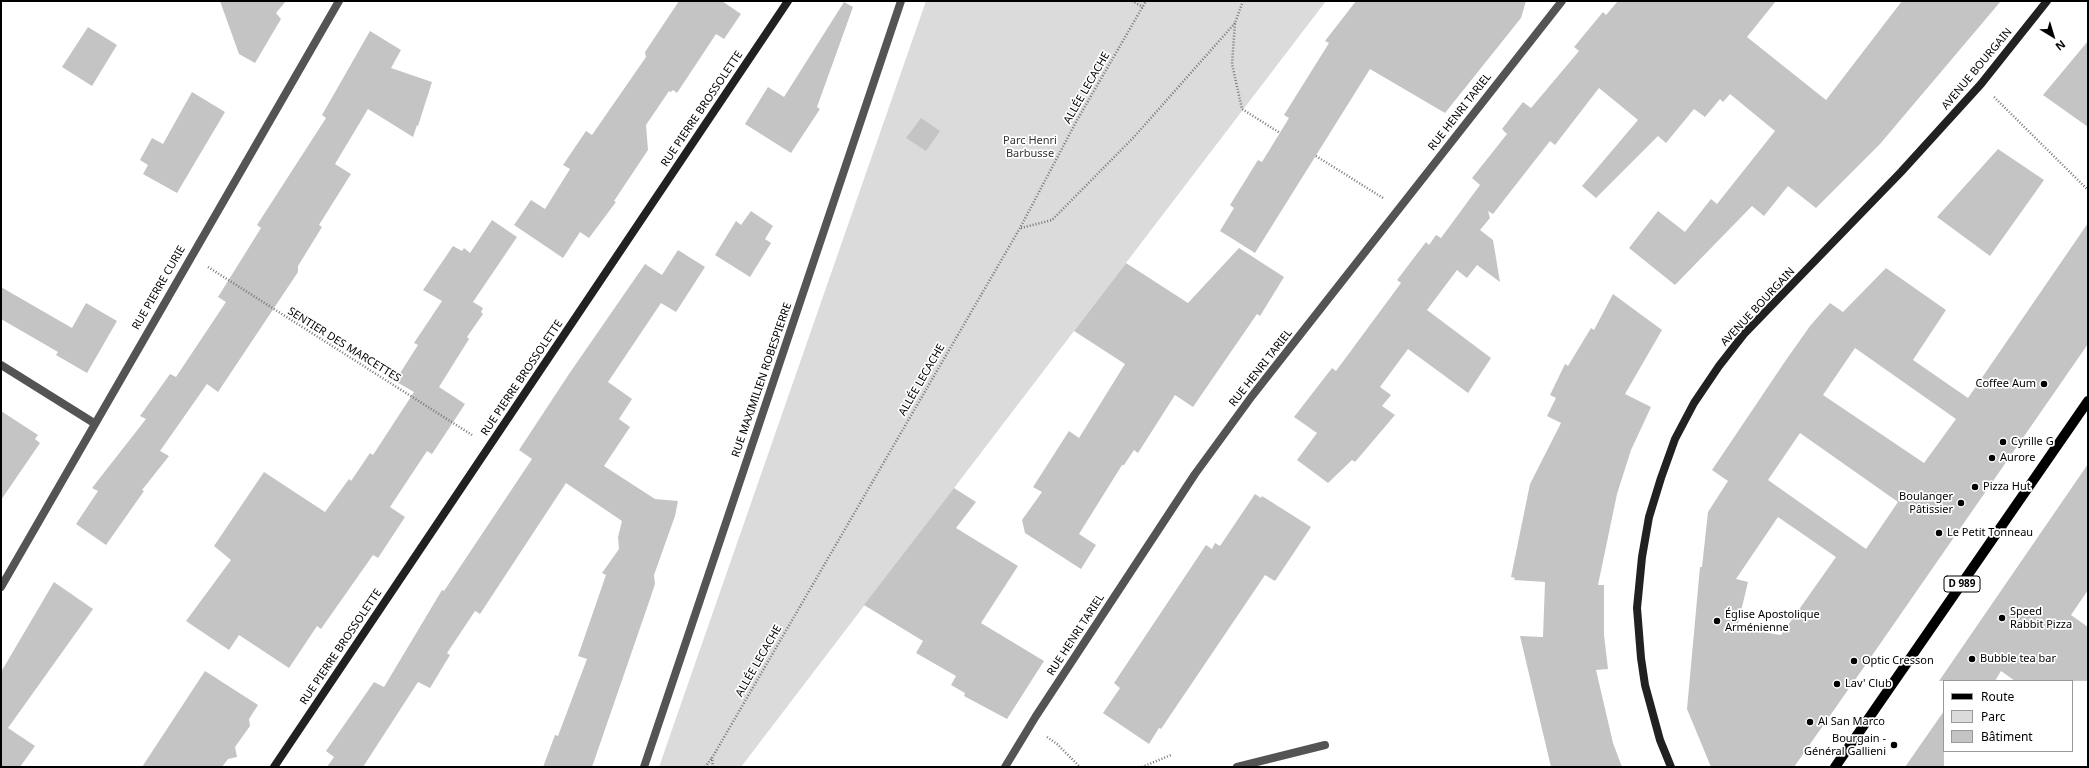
<!DOCTYPE html>
<meta charset="utf-8">
<style>
body{margin:0}
#map{position:relative;width:2089px;height:768px;overflow:hidden;background:#fff;font-family:"Noto Sans",sans-serif}
canvas{display:block}
.frame{position:absolute;inset:0;border:2px solid #000;pointer-events:none}
.legend{position:absolute;left:1943px;top:680px;width:130px;height:72px;box-sizing:border-box;background:#fff;border:1px solid #999;margin:0;padding:5px 7px;list-style:none;font-size:12px;color:#000}
.legend li{display:flex;align-items:center;gap:8px;height:20px}
.legend b{width:20px;border:1px solid #999}
.north{position:absolute;left:2033px;top:16px;width:40px;height:40px;-webkit-text-stroke:3px #fff;paint-order:stroke;rotate:142deg;font-size:11px;font-weight:700;line-height:16px;text-align:center;color:#000}
.north::after{content:'';display:block;margin:auto;width:14px;height:18px;background:#000;clip-path:polygon(50% 0,100% 100%,50% 72%,0 100%)}
</style>
<div id="map">
<canvas width="2089" height="768"></canvas>
<div class="frame"></div>
<ul class="legend">
<li><b style="height:5px;background:#000"></b>Route</li>
<li><b style="height:11px;background:#dbdbdb"></b>Parc</li>
<li><b style="height:11px;background:#c4c4c4"></b>Bâtiment</li>
</ul>
<div class="north">N</div>
</div>
<script>
const ctx = document.querySelector('canvas').getContext('2d');
ctx.lineJoin = 'round';
function paint(path, color) { ctx.fillStyle = color; ctx.fill(path, 'evenodd'); }
const shape = rows => new Path2D(rows.map(r => 'M' + r).join(''));
function stroke(path, color, width, dash) { ctx.strokeStyle = color; ctx.lineWidth = width; ctx.lineCap = dash ? 'butt' : 'round'; ctx.setLineDash(dash || []); ctx.stroke(path); }
function drawText(font, color, halo, rows, align = 'center') {
  ctx.font = font + ' "Noto Sans",sans-serif'; ctx.lineWidth = 3.5; ctx.setLineDash([]); ctx.textBaseline = 'middle'; ctx.strokeStyle = halo; ctx.fillStyle = color; for (const [text, x, y, turn = 0] of rows) {
    ctx.save(); ctx.translate(x, y); ctx.rotate((+turn || 0) * Math.PI / 180); ctx.textAlign = isNaN(turn) ? turn : align; if (halo) ctx.strokeText(text, 0, 0); ctx.fillText(text, 0, 0); ctx.restore();
  }
}
paint(shape([
 [926,1,1326,1,741,767,659,767]
]), '#dbdbdb');
paint(shape([
 [220,1,286,1,276,13,281,19,255,63,239,54],
 [679,1,722,1,741,14,724,39,716,34,677,93,673,90,671,92,669,91,646,125,648,150,614,201,616,202,589,238,580,232,563,258,514,225,531,200,545,209,570,169,563,165,586,131,592,135,646,57,645,52],
 [1356,1,1526,1,1521,18,1445,113,1370,69,1255,253,1220,231,1234,208,1230,205,1258,160,1262,162,1289,118,1284,115,1329,43,1325,41],
 [1618,1,1776,1,1747,37,1826,100,1902,1,2001,1,1880,144,1816,208,1788,186,1764,216,1752,206,1675,285,1629,248,1658,211,1685,232,1711,199,1717,204,1775,131,1730,94,1723,102,1720,99,1705,117,1694,109,1666,143,1658,136,1596,198,1582,186,1638,120,1599,88,1555,145,1550,141,1493,214,1488,211,1490,218,1480,230,1493,240,1500,282,1477,265,1467,278,1457,270,1427,310,1491,358,1468,393,1408,349,1380,387,1391,395,1382,406,1395,415,1355,462,1352,460,1328,483,1297,460,1317,433,1294,417,1332,368,1336,371,1401,283,1397,280,1426,242,1429,245,1436,235,1441,238,1480,185,1472,178,1507,134,1502,129,1512,116,1523,102,1531,108,1579,51,1574,47,1603,12,1606,15],
 [844,2,853,7,817,107,820,109,791,153,745,124,768,87,784,97],
 [88,27,117,45,92,86,62,67],
 [370,31,401,50,391,68,432,82,418,126,417,125,413,137,368,109,335,164,351,174,319,225,322,227,298,266,298,272,218,392,207,384,160,451,169,456,142,490,144,491,106,545,76,524,98,491,92,488,146,419,140,416,170,374,176,377,226,302,218,297,261,228,257,225,326,118,322,115],
 [2088,41,2088,127,2043,95],
 [192,92,225,112,177,193,143,174,148,165,140,160,152,138,163,144],
 [921,118,940,131,926,151,906,138],
 [1998,149,2044,180,1990,256,1937,217],
 [751,211,773,226,765,239,771,243,750,277,715,255,736,221,741,225],
 [492,220,517,237,473,302,483,308,481,312,483,314,467,337,469,339,439,387,465,404,432,454,427,451,390,507,405,517,378,558,373,555,321,629,317,626,289,668,239,635,229,650,186,621,231,560,214,546,264,472,325,512,349,479,351,481,370,453,373,455,414,392,395,381,418,345,414,343,442,301,423,290,453,246,462,251,464,248,470,253],
 [2088,223,2088,344,1871,657,1794,767,1711,767,1687,709,1700,567,1702,567,1708,512,1728,481,1712,470,1786,360,1810,326,1830,303,1843,312,1886,268,1946,310,1913,360,1968,398],
 [1855,348,1956,419,1924,463,1823,395],
 [1800,433,1898,502,1866,549,1768,480],
 [1778,517,1836,557,1781,635,1737,628,1748,582,1736,579],
 [1239,248,1284,277,1260,316,1257,314,1193,407,1175,395,1138,453,1134,450,1124,465,1122,465,1079,534,1096,545,1081,569,1025,533,1022,520,1042,492,1033,487,1069,431,1079,438,1125,364,1074,331,1126,263,1188,303],
 [678,250,705,267,676,312,661,303,608,382,632,399,619,419,630,427,604,466,655,499,678,501,675,516,654,575,655,584,649,602,592,767,543,767,555,735,558,736,587,659,578,656,606,575,602,573,619,549,618,537,622,521,566,483,480,614,475,611,447,653,450,655,430,688,418,682,363,767,327,767,334,757,326,751,374,682,384,687,442,590,444,591,532,459,519,450,569,374,645,264,662,275],
 [1,287,72,328,86,303,117,321,87,373,56,355,58,352,1,319],
 [1613,294,1662,330,1625,394,1651,407,1631,450,1617,494,1598,585,1604,585,1604,635,1608,669,1596,670,1613,743,1622,767,1551,767,1520,636,1543,637,1545,582,1514,580,1515,578,1511,577,1530,484,1561,423,1547,416,1556,398,1550,395,1565,364,1568,366,1591,328,1594,330],
 [1,411,38,435,35,439,40,443,1,500],
 [2088,464,2088,590,2071,615,2088,627,2088,681,2015,681,2001,671,1995,681,1939,681],
 [954,488,976,502,956,528,1018,566,981,623,1044,661,1007,719,964,696,965,693,951,685,956,676,916,653,923,641,864,605],
 [1255,494,1261,498,1262,496,1311,527,1275,581,1265,575,1161,729,1159,728,1149,744,1103,713,1120,688,1114,683,1206,545,1212,549,1215,543,1220,546],
 [54,582,93,609,8,728,35,746,20,767,1,767,1,672],
 [205,671,258,705,249,719,250,726,235,747,237,757,228,759,222,767,142,767],
 [1944,711,1944,767,1905,767]
]), '#c4c4c4');
stroke(shape([
 [1132,1,1143,7],
 [1243,1,1235,23,1232,64,1242,109,1280,133],
 [1994,97,2088,190],
 [1316,156,1383,198],
 [1021,228,1052,220,1134,137,1235,23],
 [208,267,472,435],
 [1047,737,1057,744,1080,767],
 [705,767,712,758],
 [713,767,712,758,1020,228,1076,122,1146,1],
 [1142,767,1171,755]
]), '#767676', 2.5, [1, 2]);
stroke(shape([
 [1,365,94,423],
 [1,587,339,1],
 [644,767,901,1],
 [1005,767,1036,716,1195,474,1252,396,1562,1],
 [1237,767,1325,745]
]), '#545454', 8);
stroke(shape([
 [274,767,788,1],
 [1671,767,1660,740,1645,685,1641,658,1637,608,1642,557,1649,517,1661,478,1675,439,1694,403,1719,366,1744,334,1901,172,1981,84,2047,1]
]), '#212121', 8);
stroke(shape([
 [1835,767,2088,401]
]), '#000', 10);
for (const [x, y, r, color] of [
 [2044,384,4,"#000"],
 [2003,442,4,"#000"],
 [1992,458,4,"#000"],
 [1975,487,4,"#000"],
 [1961,503,4,"#000"],
 [1939,533,4,"#000"],
 [2002,618,4,"#000"],
 [1717,621,4,"#000"],
 [1972,659,4,"#000"],
 [1854,661,4,"#000"],
 [1837,684,4,"#000"],
 [1810,722,4,"#000"],
 [1894,745,4,"#000"]
]) { const dot = new Path2D(); dot.arc(x, y, r, 0, 2 * Math.PI); ctx.fillStyle = color; ctx.fill(dot); stroke(dot, '#fff', 1.5); }
for (const [x, y, w] of [
 [1962,584,36]
]) { const box = new Path2D(); box.roundRect(x - w / 2, y - 8, w, 16, 3); ctx.fillStyle = '#fff'; ctx.fill(box); stroke(box, '#000', 1); }
drawText('bold 10px', '#000', null, [
 ["D 989",1962,584]
]);
drawText('11px', '#000', '#fff', [
 ["AVENUE BOURGAIN",1977,69,-50],
 ["ALLÉE LECACHE",1087,88,-60],
 ["RUE PIERRE BROSSOLETTE",702,109,-56],
 ["RUE HENRI TARIEL",1460,112,-52],
 ["RUE PIERRE CURIE",159,288,-60],
 ["AVENUE BOURGAIN",1758,307,-47],
 ["SENTIER DES MARCETTES",344,345,32],
 ["RUE HENRI TARIEL",1261,368,-52],
 ["RUE PIERRE BROSSOLETTE",522,378,-56],
 ["RUE MAXIMILIEN ROBESPIERRE",762,380,-71],
 ["ALLÉE LECACHE",922,380,-60],
 ["RUE HENRI TARIEL",1076,635,-57],
 ["RUE PIERRE BROSSOLETTE",341,647,-56],
 ["ALLÉE LECACHE",759,661,-60]
]);
drawText('11px', '#323232', '#fff', [
 ["Parc Henri",1030,141],
 ["Barbusse",1030,154]
]);
drawText('11px', '#000', '#fff', [
 ["Coffee Aum",2036,384,"right"],
 ["Cyrille G",2011,442],
 ["Aurore",2000,458],
 ["Pizza Hut",1983,487],
 ["Boulanger",1953,497,"right"],
 ["Pâtissier",1953,510,"right"],
 ["Le Petit Tonneau",1947,533],
 ["Speed",2010,612],
 ["Rabbit Pizza",2010,625],
 ["Église Apostolique",1725,615],
 ["Arménienne",1725,628],
 ["Bubble tea bar",1980,659],
 ["Optic Cresson",1862,661],
 ["Lav' Club",1845,684],
 ["Al San Marco",1818,722],
 ["Bourgain -",1886,739,"right"],
 ["Général Gallieni",1886,752,"right"]
], 'left');
</script>
